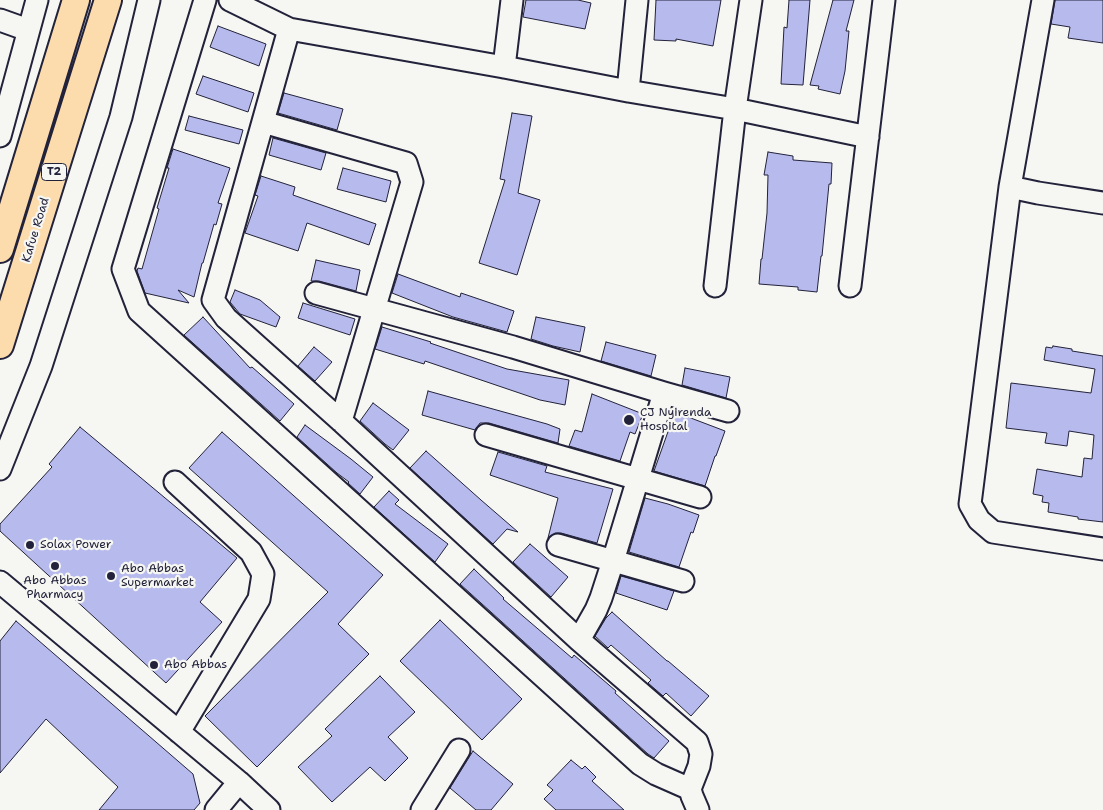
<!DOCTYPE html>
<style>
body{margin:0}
canvas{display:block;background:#f6f6f2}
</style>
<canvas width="1103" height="810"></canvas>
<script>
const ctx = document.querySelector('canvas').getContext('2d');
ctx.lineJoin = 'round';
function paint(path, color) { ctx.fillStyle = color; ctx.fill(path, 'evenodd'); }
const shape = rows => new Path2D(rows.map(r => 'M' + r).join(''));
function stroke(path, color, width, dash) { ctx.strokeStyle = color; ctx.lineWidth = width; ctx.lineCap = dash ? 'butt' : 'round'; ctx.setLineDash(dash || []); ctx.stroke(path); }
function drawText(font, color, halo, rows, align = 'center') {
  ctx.font = font + ' "Shantell Sans",sans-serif'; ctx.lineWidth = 4.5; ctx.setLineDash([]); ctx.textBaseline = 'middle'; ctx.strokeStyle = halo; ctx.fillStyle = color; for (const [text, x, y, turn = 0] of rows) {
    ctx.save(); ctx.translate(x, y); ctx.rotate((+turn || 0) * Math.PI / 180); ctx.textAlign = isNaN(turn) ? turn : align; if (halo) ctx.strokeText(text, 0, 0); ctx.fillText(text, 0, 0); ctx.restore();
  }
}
const building = shape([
 [526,0,578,0,591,3,585,29,523,17,526,0],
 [656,0,721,0,713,46,676,39,676,41,654,40,656,0],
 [789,0,810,0,803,85,781,84,784,27,787,28,789,0],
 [833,0,854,0,846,31,849,31,845,71,840,94,818,89,819,86,810,85,833,0],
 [1055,0,1103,0,1103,43,1068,38,1070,27,1051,24,1055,0],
 [218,26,266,44,259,66,210,47,218,26],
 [203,76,254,93,248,112,196,94,203,76],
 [284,93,343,109,337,130,278,113,284,93],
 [512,113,532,116,518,193,540,200,517,275,479,263,505,180,500,179,512,113],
 [189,116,243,130,239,144,185,130,189,116],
 [273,138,326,153,321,170,269,155,273,138],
 [173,149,230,168,218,203,222,204,216,225,214,224,203,263,202,263,194,297,178,290,189,303,145,293,137,271,138,268,142,269,159,209,157,208,169,168,167,168,173,149],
 [768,152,793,156,793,160,832,163,831,184,829,184,822,256,821,256,817,292,798,290,798,287,759,284,761,259,762,259,767,213,768,175,764,175,768,152],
 [343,168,391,181,386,202,337,189,343,168],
 [261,176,295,187,293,195,376,224,369,245,307,223,298,251,245,233,258,196,255,195,261,176],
 [316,260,360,270,356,291,319,281,311,281,316,260],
 [398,274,460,297,461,293,514,311,507,332,453,317,392,293,398,274],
 [235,290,260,300,280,317,276,327,240,314,230,302,235,290],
 [303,303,355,319,350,335,298,318,303,303],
 [203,317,250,368,252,367,294,404,280,421,184,335,203,317],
 [536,317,585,327,580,352,553,346,531,339,536,317],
 [382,327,431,342,430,343,507,369,569,380,565,405,540,400,425,361,424,364,375,349,382,327],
 [606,342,656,355,651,376,601,361,606,342],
 [1053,346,1072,349,1072,351,1103,356,1103,522,1078,519,1078,517,1048,512,1049,503,1042,502,1043,496,1033,494,1037,469,1082,477,1084,458,1092,459,1094,435,1069,431,1067,446,1045,443,1047,433,1006,428,1011,383,1091,393,1095,369,1044,360,1046,347,1052,348,1053,346],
 [314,347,332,362,315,381,298,366,314,347],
 [685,368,730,377,726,398,682,385,685,368],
 [428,391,547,424,560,429,558,443,489,423,480,423,475,430,422,415,428,391],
 [592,394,643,414,635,434,630,432,620,461,569,446,575,430,582,432,592,394],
 [373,403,409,430,393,450,385,444,360,421,373,403],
 [675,412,725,431,716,456,715,456,705,486,654,471,675,412],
 [305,425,351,459,373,477,360,494,348,483,349,482,337,473,297,437,305,425],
 [80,427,237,558,200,602,222,622,166,683,0,531,0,524,52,467,49,464,80,427],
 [222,432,383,575,338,624,369,654,257,767,205,716,328,592,189,468,222,432],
 [426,451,481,500,518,532,507,529,493,544,410,468,426,451],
 [498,452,547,466,545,472,613,489,597,543,561,533,555,533,548,538,558,498,490,475,498,452],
 [389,491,399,500,395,504,448,544,435,562,374,507,389,491],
 [645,498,668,504,699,515,693,533,691,532,679,567,629,552,645,498],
 [530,544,568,577,551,597,513,562,530,544],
 [474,569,504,598,503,599,572,658,574,655,616,691,615,693,669,741,654,758,648,754,460,584,474,569],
 [621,576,674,591,667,610,616,593,621,576],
 [612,612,667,661,668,661,709,696,691,716,666,693,663,696,648,683,651,680,611,645,608,648,595,636,606,618,612,612],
 [440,620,522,699,482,740,400,661,440,620],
 [16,621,193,774,200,803,194,810,99,810,118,787,46,719,0,773,0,641,16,621],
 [380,676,415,712,388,737,408,758,385,781,370,767,332,802,298,767,332,736,325,729,380,676],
 [473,751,513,784,491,810,476,810,450,788,473,751],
 [571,760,582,769,585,766,596,777,592,781,624,810,556,810,544,799,553,790,547,785,571,760]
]);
paint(building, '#b7baec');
stroke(building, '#22223b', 1);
const minor = shape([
 [205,0,123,269,139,311,640,764,656,774,690,789],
 [230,0,289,29,504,67,628,91,735,109,868,137],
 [1043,0,1010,187,970,504,979,520,993,532,1103,549],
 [0,20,28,30],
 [289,29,213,300,226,318,341,421,579,640,697,742,701,754,699,766,690,789,692,796,698,810],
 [504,67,512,0],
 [628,91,637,0],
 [263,122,406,163,412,182,341,421],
 [0,136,37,0],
 [1010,187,1038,193,1103,203],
 [715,286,735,109,751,0],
 [850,286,884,0],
 [316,293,513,347,664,393,728,411],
 [486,435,700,497],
 [0,469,41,366,121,117,149,0],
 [175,482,251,552,263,574,259,599,179,732],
 [558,545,683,581],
 [0,582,239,782,269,810],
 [579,640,596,610,601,598,613,561,664,393],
 [216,810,239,782],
 [422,810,459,750]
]);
const major = shape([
 [0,249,76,0],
 [0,345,108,0]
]);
stroke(minor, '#22223b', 25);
stroke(major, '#22223b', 30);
stroke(minor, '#f6f6f2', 21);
stroke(major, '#fcdcac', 26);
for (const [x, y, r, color] of [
 [629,420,6,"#22223b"],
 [30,545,5,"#22223b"],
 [55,566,5,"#22223b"],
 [111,576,5,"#22223b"],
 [154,665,5,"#22223b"]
]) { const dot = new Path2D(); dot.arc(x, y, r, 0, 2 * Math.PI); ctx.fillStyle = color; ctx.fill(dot); stroke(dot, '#f6f6f2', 2); }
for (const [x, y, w] of [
 [54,172,25]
]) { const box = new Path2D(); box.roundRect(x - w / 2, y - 8.5, w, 17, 4); ctx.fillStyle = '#f6f6f2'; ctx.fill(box); stroke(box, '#22223b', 1); }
drawText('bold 11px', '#22223b', null, [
 ["T2",54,172]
]);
drawText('12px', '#22223b', '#f6f6f2', [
 ["Kafue Road",36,230,-73]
]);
drawText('12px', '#22223b', '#f6f6f2', [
 ["CJ Nyirenda",640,413],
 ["Hospital",640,427],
 ["Solax Power",40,545],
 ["Abo Abbas",121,569],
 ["Supermarket",121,583],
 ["Abo Abbas",55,581,"center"],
 ["Pharmacy",55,595,"center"],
 ["Abo Abbas",164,665]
], 'left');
</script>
